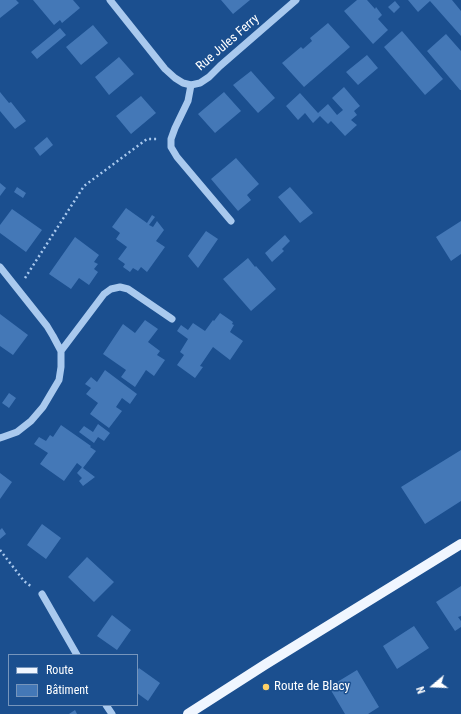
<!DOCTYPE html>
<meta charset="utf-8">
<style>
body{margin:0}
#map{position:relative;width:461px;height:714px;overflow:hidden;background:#1b4f8f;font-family:"Roboto Condensed",sans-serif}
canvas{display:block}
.legend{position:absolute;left:8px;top:654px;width:130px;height:52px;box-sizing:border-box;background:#1b4f8f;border:1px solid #7695bc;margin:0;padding:5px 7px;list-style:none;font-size:12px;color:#fff}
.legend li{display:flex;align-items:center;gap:8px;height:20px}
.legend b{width:20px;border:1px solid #7695bc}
.north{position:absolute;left:413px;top:666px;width:40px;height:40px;-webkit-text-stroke:3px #1b4f8f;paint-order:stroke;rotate:251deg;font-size:11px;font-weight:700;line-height:16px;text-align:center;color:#fff}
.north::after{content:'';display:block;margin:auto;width:14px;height:18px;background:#fff;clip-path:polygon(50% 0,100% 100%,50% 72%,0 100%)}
</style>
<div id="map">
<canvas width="461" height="714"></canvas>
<ul class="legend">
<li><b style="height:5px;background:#f0f6ff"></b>Route</li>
<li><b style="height:11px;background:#4478b7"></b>Bâtiment</li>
</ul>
<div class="north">N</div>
</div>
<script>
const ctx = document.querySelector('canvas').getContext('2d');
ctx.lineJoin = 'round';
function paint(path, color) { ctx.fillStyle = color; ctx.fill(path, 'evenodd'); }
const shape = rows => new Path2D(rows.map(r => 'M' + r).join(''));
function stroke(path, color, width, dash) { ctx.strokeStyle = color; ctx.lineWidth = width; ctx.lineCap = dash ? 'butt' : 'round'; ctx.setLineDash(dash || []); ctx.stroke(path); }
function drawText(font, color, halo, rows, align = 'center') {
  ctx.font = font + ' "Roboto Condensed",sans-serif'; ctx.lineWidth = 3; ctx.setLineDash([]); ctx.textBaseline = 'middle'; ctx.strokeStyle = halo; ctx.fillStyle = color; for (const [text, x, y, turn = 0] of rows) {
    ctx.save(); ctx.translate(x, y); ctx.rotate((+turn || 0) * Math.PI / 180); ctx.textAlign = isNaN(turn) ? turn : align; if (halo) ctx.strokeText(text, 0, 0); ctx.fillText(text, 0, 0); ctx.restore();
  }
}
paint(shape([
 [0,0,16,0,19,3,0,18],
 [33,0,73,0,80,8,62,23,60,20,54,25],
 [221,0,250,0,233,14],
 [357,0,367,0,375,9,376,7,382,15,378,19,388,30,373,44,344,11],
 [408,0,452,0,461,11,461,36,430,1,418,12],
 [395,1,400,7,394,13,388,7],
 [328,23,350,47,304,87,282,63,301,47,303,49,312,41,310,38],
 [93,25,108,43,81,65,66,47],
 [60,28,66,35,37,59,31,52],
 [402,31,443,79,425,95,384,47],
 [446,34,461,51,461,90,460,90,427,51],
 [367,55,378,68,358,85,346,72],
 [119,57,134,74,109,95,95,77],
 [251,71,275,98,258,113,233,85],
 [344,87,360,106,354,111,357,115,351,120,357,125,345,136,331,121,328,124,320,116,313,123,305,113,298,120,286,106,300,93,318,113,328,104,337,115,343,110,332,98],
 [0,92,9,103,11,102,26,121,15,129,0,111],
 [224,92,241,111,215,133,198,114],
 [141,96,156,113,131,134,116,116],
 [47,137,53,145,40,156,34,148],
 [236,158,259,184,247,195,251,200,238,211,211,179],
 [0,183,6,188,0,196],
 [17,187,26,193,23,198,14,192],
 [290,187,313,213,300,223,278,197],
 [126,208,147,223,152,215,155,217,149,225,153,227,157,221,164,230,156,241,165,247,147,272,141,267,138,271,133,268,130,272,123,267,125,264,118,259,127,247,116,239,120,233,112,227],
 [12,209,42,230,26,252,0,233,0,225],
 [461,221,461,254,451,261,436,237],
 [206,231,218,239,198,268,188,256],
 [285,235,290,241,282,249,284,251,272,262,265,253],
 [75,237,99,255,94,262,98,264,94,269,98,272,89,285,79,278,71,289,49,274],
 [248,258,255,267,256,266,276,289,251,311,223,279],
 [220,313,233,322,232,324,234,325,230,332,243,341,230,360,213,347,200,366,203,367,195,378,177,365,184,355,180,352,188,339,177,331,181,325,188,330,193,323,205,331,213,320,214,321],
 [0,314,28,335,13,355,0,346],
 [145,320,158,329,148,342,160,351,157,355,165,360,154,376,146,370,135,387,121,377,126,370,103,354,123,324,135,333],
 [105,370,137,394,130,404,122,398,116,407,122,411,109,428,90,414,98,403,86,394,91,388,85,384,91,377,97,382],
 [9,393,16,398,9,408,2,403],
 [98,424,110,433,104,441,98,437,94,443,79,432,84,426,93,432],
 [61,425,91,446,90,447,96,451,83,468,95,477,83,486,79,481,82,478,77,473,82,467,77,463,64,481,40,464,48,453,34,444,39,437,46,441,50,435,53,437],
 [461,450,461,501,425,524,401,487],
 [0,473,12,482,0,499],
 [42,524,61,538,46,559,27,545],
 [2,528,6,534,0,539,0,530],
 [87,557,114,582,94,602,68,577],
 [461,586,461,616,458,617,461,621,461,627,455,631,436,602],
 [112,615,131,630,117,650,97,636],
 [414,626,429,648,397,669,383,646],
 [139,668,160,683,148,701,137,693,137,671],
 [357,670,379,707,368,714,345,714,329,687],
 [75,710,77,714,69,714]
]), '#4478b7');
stroke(shape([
 [25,278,84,186,147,139,158,139],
 [0,550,24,581,32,587]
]), '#a9c9ee', 2.5, [2, 3]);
stroke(shape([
 [110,0,165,69,175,78,183,83,191,85,200,83,209,77,220,66,296,0],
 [191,85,188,101,175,128,171,139,171,147,177,157,231,221],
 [0,267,47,326,53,336,61,351,61,367,59,380,43,407,31,421,17,432,3,437,0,438],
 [61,351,104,294,111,289,120,287,128,289,172,319],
 [42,594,77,655],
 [106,705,112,714]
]), '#a9c9ee', 7);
stroke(shape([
 [188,714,266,664,461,544]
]), '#f0f6ff', 10);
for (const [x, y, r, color] of [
 [266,687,4,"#ffd166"]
]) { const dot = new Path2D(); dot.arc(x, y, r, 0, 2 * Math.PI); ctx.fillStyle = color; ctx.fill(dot); stroke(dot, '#1b4f8f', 1.5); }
drawText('13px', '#fff', '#1b4f8f', [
 ["Rue Jules Ferry",228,43,-41]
]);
drawText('13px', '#fff', '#1b4f8f', [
 ["Route de Blacy",274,687]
], 'left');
</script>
